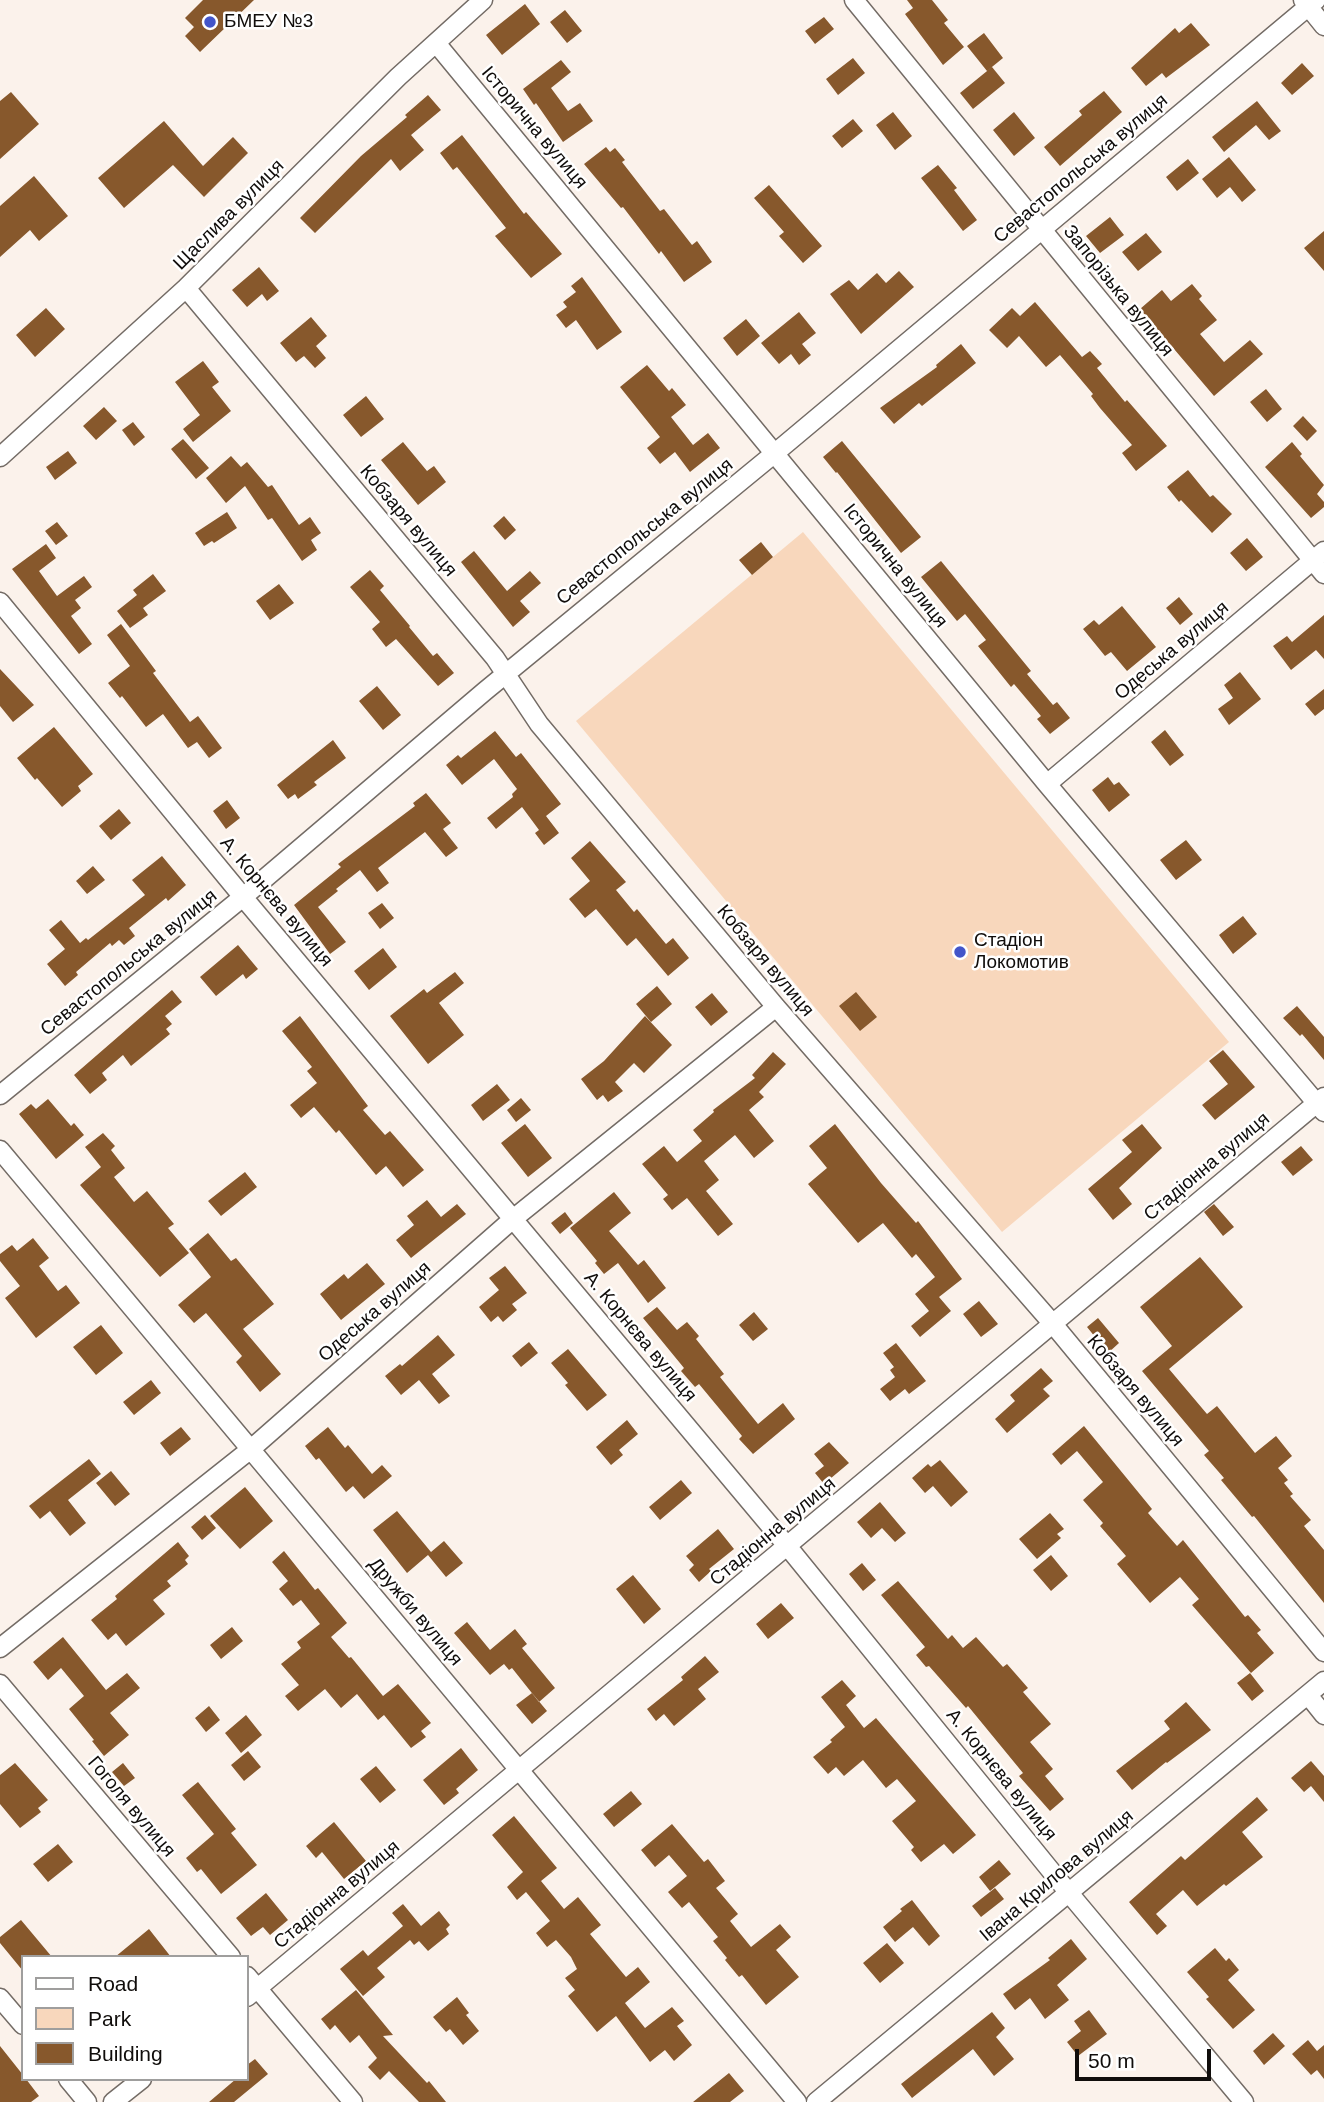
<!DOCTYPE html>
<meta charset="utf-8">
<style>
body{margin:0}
#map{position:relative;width:1324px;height:2102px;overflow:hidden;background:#fbf2eb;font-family:Arial,sans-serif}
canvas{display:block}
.legend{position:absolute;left:21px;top:1955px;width:228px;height:126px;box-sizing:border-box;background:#fff;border:2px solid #9f9e9d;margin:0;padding:9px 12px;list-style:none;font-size:21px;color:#100d0b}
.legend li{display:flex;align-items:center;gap:14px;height:35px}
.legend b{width:35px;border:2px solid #9f9e9d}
.scale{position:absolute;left:1075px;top:2049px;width:136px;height:32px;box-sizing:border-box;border:4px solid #100d0b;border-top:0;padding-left:9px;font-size:21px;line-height:24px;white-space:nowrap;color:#100d0b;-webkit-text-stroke:5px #fff;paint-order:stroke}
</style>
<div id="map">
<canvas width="1324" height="2102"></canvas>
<ul class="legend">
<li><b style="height:9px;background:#fff"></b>Road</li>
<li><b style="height:19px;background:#f8d7bc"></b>Park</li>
<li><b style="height:19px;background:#87582c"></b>Building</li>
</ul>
<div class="scale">50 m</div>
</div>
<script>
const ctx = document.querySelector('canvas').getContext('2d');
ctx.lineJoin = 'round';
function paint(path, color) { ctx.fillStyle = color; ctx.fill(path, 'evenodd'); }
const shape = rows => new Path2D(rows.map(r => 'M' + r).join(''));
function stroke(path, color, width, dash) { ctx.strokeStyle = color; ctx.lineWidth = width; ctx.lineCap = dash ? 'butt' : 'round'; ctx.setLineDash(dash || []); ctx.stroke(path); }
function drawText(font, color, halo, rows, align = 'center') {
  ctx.font = font + ' Arial,sans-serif'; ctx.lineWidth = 5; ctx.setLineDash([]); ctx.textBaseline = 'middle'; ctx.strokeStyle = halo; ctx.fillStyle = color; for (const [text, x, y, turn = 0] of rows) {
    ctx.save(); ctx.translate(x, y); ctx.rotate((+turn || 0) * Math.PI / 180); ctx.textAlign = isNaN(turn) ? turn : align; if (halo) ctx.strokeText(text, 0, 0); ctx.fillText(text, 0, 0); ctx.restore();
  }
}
paint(shape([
 [803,532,1229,1042,1002,1232,576,721]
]), '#f8d7bc');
paint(shape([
 [203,0,254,0,200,52,185,36,194,27,185,18],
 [907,0,932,0,948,20,944,23,964,47,943,65,905,14,913,8],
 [525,4,540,24,502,55,486,35],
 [565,10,582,31,567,43,550,22],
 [824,17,834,29,815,44,805,31],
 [1191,23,1210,45,1166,78,1162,73,1146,86,1131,68,1175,28,1179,33],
 [984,33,1003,58,987,71,967,46],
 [853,58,865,73,838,95,826,79],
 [561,60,571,72,551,88,568,111,580,103,593,121,563,142,536,103,534,105,523,89],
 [1302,63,1314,76,1292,95,1281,83],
 [992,67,1005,83,973,109,960,93],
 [1104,91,1122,112,1060,166,1044,147,1082,115,1079,111],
 [11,92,39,124,0,159,0,101],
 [428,95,441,110,411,135,424,150,400,171,391,159,315,233,300,218,361,156,407,117,405,115],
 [1257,101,1281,131,1269,140,1256,125,1224,152,1212,137],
 [893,112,912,136,895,150,876,125],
 [1014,112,1035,138,1014,156,993,130],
 [853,119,863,131,842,148,832,136],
 [164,121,203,166,233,137,248,153,204,197,173,165,124,208,98,178],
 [462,135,524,214,526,212,562,254,531,278,495,236,506,228,457,167,453,170,440,153],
 [606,147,610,152,615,148,625,160,622,162,660,211,664,209,692,245,697,241,712,262,684,282,661,251,659,254,623,207,621,208,584,164],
 [1229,157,1256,190,1242,202,1230,187,1217,198,1202,179],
 [1188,159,1199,173,1177,191,1166,177],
 [938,165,957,188,954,190,977,220,963,231,921,178],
 [34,176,68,216,39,241,30,230,0,257,0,206],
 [769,185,822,246,803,263,779,236,784,232,754,198],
 [1110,217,1124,235,1100,253,1086,236],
 [1324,231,1324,271,1304,248],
 [1146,233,1162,252,1138,271,1122,252],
 [259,267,279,291,267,301,262,294,247,307,232,290],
 [899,271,914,287,861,334,830,294,849,280,858,290,877,273,886,283],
 [582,277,622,332,597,350,576,320,566,328,556,315,567,307,563,302,576,292,571,286],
 [1192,284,1202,296,1199,299,1217,320,1200,334,1224,362,1250,340,1263,354,1214,396,1140,309,1162,290,1171,301],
 [1035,302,1082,357,1090,351,1102,364,1097,368,1125,402,1127,400,1167,446,1136,471,1122,453,1132,445,1100,408,1091,396,1093,394,1060,355,1046,367,1019,336,1007,348,989,330,1012,308,1020,316],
 [46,308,65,329,35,357,16,335],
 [799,312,816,333,802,344,811,355,799,365,791,354,779,364,761,343],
 [311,317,327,336,316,346,326,358,315,368,304,356,296,362,280,343],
 [746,319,760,336,737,356,723,338],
 [961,344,976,363,922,406,919,403,894,424,880,408,937,367,936,365],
 [203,361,219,382,212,387,231,411,193,442,183,429,200,415,175,382],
 [647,365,669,391,672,388,686,405,671,417,693,445,708,433,720,448,690,472,675,452,660,464,647,448,660,437,620,387],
 [1266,389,1282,409,1267,422,1250,402],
 [366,396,384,419,361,437,343,415],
 [104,407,117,421,96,440,83,426],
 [1303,416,1317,431,1307,441,1293,426],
 [133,422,145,437,134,446,122,430],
 [183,439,209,468,196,479,171,449],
 [842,441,921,537,901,553,837,472,836,473,823,457],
 [403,442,427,471,434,466,446,482,418,505,381,460],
 [1292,442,1302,454,1300,456,1324,485,1317,494,1324,502,1324,507,1311,518,1265,467],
 [68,451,77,463,55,480,46,467],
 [231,456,241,467,247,462,268,487,272,485,299,525,310,517,321,533,311,540,317,550,302,561,272,518,268,520,245,486,226,503,206,478],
 [1188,470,1210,497,1213,495,1232,514,1212,533,1181,500,1179,502,1167,487],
 [227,512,237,528,214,543,212,541,204,546,195,533],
 [504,516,516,530,505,540,493,526],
 [57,522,68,536,56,545,45,531],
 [1247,538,1263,557,1246,571,1230,553],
 [761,542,773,557,752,575,739,560],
 [46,544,56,558,39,571,57,596,84,576,92,587,75,600,81,608,71,616,92,644,79,654,12,569],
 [474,551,507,591,530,571,541,583,520,601,530,612,513,627,461,562],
 [941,561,1031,671,1027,674,1053,705,1057,702,1070,718,1050,734,1037,719,1041,716,1014,684,1011,687,978,646,986,640,965,614,957,621,921,577],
 [370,570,384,586,380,590,410,626,409,627,433,656,437,653,454,673,438,686,396,639,386,647,372,629,380,622,350,587],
 [153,574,166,591,143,608,148,615,130,628,117,611,137,595,133,590],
 [279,584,294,603,270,620,256,601],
 [1179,597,1193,614,1180,625,1166,608],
 [1122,606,1156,647,1127,671,1111,652,1105,656,1083,629,1094,620,1099,625],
 [1324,615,1324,659,1316,650,1291,670,1273,646,1287,636,1292,642],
 [121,624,156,671,153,673,190,722,198,716,222,748,209,758,197,742,188,748,163,714,146,727,122,696,120,698,108,683,130,666,107,635],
 [0,669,34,705,13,722,0,706],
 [1240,672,1261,699,1229,725,1218,709,1233,698,1224,685],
 [377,686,401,715,383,730,359,701],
 [1324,689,1324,709,1315,716,1305,704],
 [54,727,93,774,78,786,81,791,62,807,37,778,35,780,17,758],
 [1165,730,1184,755,1170,766,1151,742],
 [495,731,516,757,521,753,561,804,546,816,559,833,544,845,535,833,539,830,522,807,496,829,487,818,513,797,512,794,517,789,494,759,462,785,446,765,458,755,461,758],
 [333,740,346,758,314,782,317,785,298,799,295,794,288,799,277,785],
 [1108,777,1114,785,1119,782,1130,795,1109,812,1092,790],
 [426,793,451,823,443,829,458,848,446,857,425,832,378,868,389,883,377,892,360,870,336,889,338,891,318,907,346,942,330,954,294,905,341,867,338,864,415,806,413,803],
 [227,800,240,818,226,829,213,811],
 [119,809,131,823,111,840,99,826],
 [1186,840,1202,860,1176,880,1160,860],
 [590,841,626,882,616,890,634,912,637,909,666,944,673,938,689,958,668,976,636,938,627,946,596,909,585,918,569,899,590,881,571,858],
 [162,856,186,885,168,901,166,898,129,928,135,936,124,945,119,940,112,946,110,943,76,972,78,975,65,986,47,964,65,949,49,930,61,920,80,943,86,938,88,940,145,895,132,880],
 [93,866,105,880,87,894,76,881],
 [382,903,394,918,380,929,368,913],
 [1243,916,1257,934,1233,954,1219,935],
 [238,945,258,969,246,979,243,974,216,996,200,977],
 [383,948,397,967,369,990,354,971],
 [455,972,464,983,439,1003,464,1035,428,1064,390,1016,424,989,427,993],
 [657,986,672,1004,651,1022,636,1004],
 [172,990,182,1002,165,1016,172,1024,166,1029,170,1034,131,1066,123,1055,102,1073,107,1080,90,1094,74,1075],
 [856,992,877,1017,860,1031,839,1006],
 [712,993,728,1012,711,1026,695,1007],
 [1297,1006,1324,1037,1324,1060,1302,1034,1300,1036,1283,1018],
 [300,1016,368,1106,363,1110,385,1135,390,1131,424,1170,403,1187,386,1166,376,1175,339,1130,336,1133,314,1107,301,1118,290,1105,317,1083,307,1071,312,1067,282,1031],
 [645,1016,672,1045,644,1073,634,1063,615,1082,623,1091,608,1102,603,1095,597,1100,581,1079,604,1061],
 [1223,1050,1255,1087,1215,1120,1202,1105,1228,1084,1209,1061],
 [773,1052,786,1064,759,1092,764,1097,749,1110,774,1141,754,1158,735,1135,704,1161,719,1180,706,1191,733,1224,718,1236,687,1198,672,1210,663,1199,668,1195,642,1164,664,1146,677,1162,702,1141,693,1130,714,1112,713,1110,755,1078,752,1075],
 [497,1084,510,1100,483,1121,471,1105],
 [521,1098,531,1110,516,1122,507,1110],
 [48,1099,71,1126,74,1123,84,1135,56,1159,19,1114,31,1104,36,1109],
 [525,1124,552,1158,528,1177,501,1143],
 [835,1124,881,1183,916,1223,918,1221,962,1279,939,1297,951,1311,920,1337,911,1326,929,1311,915,1294,935,1277,916,1254,912,1258,883,1223,858,1243,808,1184,827,1168,809,1146],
 [1142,1124,1162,1148,1119,1188,1132,1204,1113,1220,1088,1189,1132,1152,1122,1140],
 [103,1133,115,1146,111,1150,125,1168,114,1177,134,1202,147,1191,174,1224,168,1228,189,1253,160,1277,80,1185,101,1167,85,1147],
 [1301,1146,1313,1160,1293,1176,1281,1162],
 [245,1172,257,1187,221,1216,208,1201],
 [614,1192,631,1213,609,1231,638,1265,644,1260,666,1288,648,1303,618,1263,604,1274,595,1263,597,1261,570,1228],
 [427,1200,441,1217,457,1204,466,1214,411,1258,396,1240,414,1225,407,1216],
 [1214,1204,1234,1227,1223,1236,1204,1212],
 [565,1212,573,1223,560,1234,551,1223],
 [208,1233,231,1261,236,1258,274,1304,243,1329,281,1374,260,1392,236,1362,242,1356,206,1313,194,1323,178,1305,211,1277,189,1249],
 [33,1238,49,1258,39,1266,58,1291,66,1285,80,1303,36,1338,5,1298,20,1286,0,1261,0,1254,12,1245,17,1251],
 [1200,1257,1243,1307,1169,1369,1207,1414,1217,1406,1255,1453,1276,1436,1292,1456,1278,1468,1288,1480,1284,1483,1293,1494,1290,1496,1311,1520,1304,1526,1324,1550,1324,1603,1254,1516,1252,1517,1221,1480,1224,1478,1204,1455,1209,1451,1142,1371,1172,1346,1140,1307],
 [367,1263,385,1284,341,1320,320,1294,344,1274,348,1279],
 [505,1266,527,1293,512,1304,517,1310,503,1322,498,1316,491,1322,479,1307,499,1290,489,1278],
 [979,1301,998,1324,981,1337,963,1314],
 [657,1307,677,1330,687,1322,699,1336,696,1339,724,1374,720,1377,758,1424,783,1403,795,1419,753,1454,739,1439,742,1436,699,1384,695,1387,681,1371,684,1368,643,1318],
 [754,1312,768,1329,753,1341,739,1325],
 [1098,1318,1119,1343,1108,1353,1087,1327],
 [101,1325,123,1353,96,1375,73,1347],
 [438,1335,455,1355,432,1374,450,1396,439,1404,419,1380,401,1395,385,1376,400,1364,402,1366],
 [529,1342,538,1353,521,1367,512,1356],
 [896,1343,926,1381,909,1394,905,1389,890,1401,880,1389,895,1377,890,1370,894,1367,883,1353],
 [568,1349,607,1395,587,1411,565,1385,568,1383,551,1363],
 [1041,1368,1053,1381,1043,1389,1050,1396,1007,1433,995,1419,1015,1401,1010,1395],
 [151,1380,161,1393,134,1415,123,1402],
 [627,1420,638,1434,619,1450,623,1455,611,1465,596,1447],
 [1084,1426,1152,1509,1148,1513,1177,1546,1183,1540,1245,1617,1248,1615,1261,1630,1257,1633,1274,1653,1251,1673,1192,1605,1199,1599,1180,1577,1150,1603,1117,1564,1126,1556,1100,1526,1103,1523,1083,1500,1103,1482,1077,1451,1061,1465,1052,1454],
 [181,1427,191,1439,170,1456,160,1443],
 [328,1427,345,1448,348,1445,372,1474,382,1465,392,1476,364,1499,353,1486,346,1492,319,1458,316,1460,305,1446],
 [829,1442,849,1463,824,1484,815,1473,824,1466,814,1454],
 [89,1459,101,1474,68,1500,86,1523,70,1536,50,1511,40,1519,29,1506],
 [940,1460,968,1492,951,1507,933,1486,925,1493,912,1478,928,1464,931,1467],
 [111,1471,130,1494,115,1506,96,1483],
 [681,1480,692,1493,660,1520,649,1507],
 [245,1487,273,1521,240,1549,210,1516],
 [880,1502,906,1533,895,1542,882,1528,871,1538,857,1522],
 [397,1511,431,1552,444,1541,463,1563,446,1577,428,1555,407,1573,373,1530],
 [1050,1513,1064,1529,1057,1534,1061,1538,1037,1559,1019,1539],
 [205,1515,216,1528,202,1540,191,1527],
 [718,1529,734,1549,709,1569,711,1571,699,1582,689,1570,694,1565,686,1556],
 [178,1542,189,1556,185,1560,188,1564,167,1581,171,1586,153,1600,165,1614,126,1646,116,1633,108,1640,91,1620,117,1599,115,1596],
 [284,1551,315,1590,318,1588,347,1623,331,1637,349,1658,351,1657,383,1696,398,1684,431,1723,421,1731,426,1737,411,1748,384,1715,378,1720,357,1694,341,1708,325,1689,298,1711,285,1696,299,1685,281,1664,301,1648,297,1642,320,1624,301,1600,293,1606,279,1589,288,1581,272,1562],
 [1051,1555,1068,1576,1051,1591,1033,1570],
 [862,1563,876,1580,863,1591,849,1574],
 [633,1575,661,1609,644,1624,616,1589],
 [898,1581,948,1639,952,1635,963,1648,976,1637,1003,1667,1007,1664,1028,1688,1023,1692,1051,1724,1030,1742,1053,1769,1045,1776,1064,1799,1050,1811,1019,1776,1023,1773,968,1706,966,1708,929,1666,926,1667,916,1655,925,1647,881,1595],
 [781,1603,794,1618,768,1639,756,1624],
 [467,1622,490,1650,515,1629,527,1644,522,1648,555,1688,539,1702,512,1668,509,1670,504,1664,490,1675,454,1633],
 [232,1627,243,1641,221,1659,210,1645],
 [63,1637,106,1690,127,1673,140,1688,110,1713,129,1735,104,1756,92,1741,94,1740,69,1709,84,1696,61,1668,48,1680,33,1662],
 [705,1656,719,1672,698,1689,706,1699,674,1726,664,1714,656,1721,647,1709,683,1680,681,1677],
 [1250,1673,1264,1691,1252,1701,1237,1683],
 [842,1680,856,1696,846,1705,864,1728,876,1718,976,1835,953,1854,944,1844,921,1862,911,1850,914,1847,892,1821,916,1801,897,1779,886,1788,863,1760,844,1776,836,1767,828,1774,813,1757,832,1742,830,1740,845,1727,821,1697],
 [532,1693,547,1711,532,1724,516,1705],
 [1186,1702,1211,1730,1167,1763,1166,1762,1132,1790,1116,1771,1170,1729,1164,1721],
 [209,1706,220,1720,206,1732,195,1718],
 [246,1715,262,1735,241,1753,225,1733],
 [461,1748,478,1770,456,1789,459,1793,444,1805,423,1780],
 [248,1751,261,1767,244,1781,231,1765],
 [1311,1761,1324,1776,1324,1802,1311,1786,1304,1792,1291,1778],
 [15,1763,48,1800,38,1808,41,1812,20,1828,0,1804,0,1775],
 [123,1763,135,1778,124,1786,112,1772],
 [376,1766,396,1790,380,1803,360,1779],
 [198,1782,236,1829,231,1833,257,1865,221,1894,201,1869,197,1872,186,1858,214,1834,182,1795],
 [631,1791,642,1804,614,1827,603,1814],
 [1257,1797,1268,1810,1242,1832,1263,1857,1226,1886,1224,1884,1197,1906,1183,1890,1156,1914,1167,1926,1157,1935,1129,1902,1181,1856,1185,1860],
 [514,1816,557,1868,541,1881,564,1909,578,1897,601,1925,590,1934,626,1977,638,1967,650,1982,625,2003,645,2028,672,2007,684,2021,677,2026,692,2045,674,2061,665,2050,650,2062,616,2016,597,2032,568,1996,575,1990,565,1978,577,1969,571,1957,556,1940,547,1947,536,1933,550,1921,526,1892,517,1900,507,1887,523,1872,492,1835],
 [334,1822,366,1861,344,1879,322,1852,316,1858,306,1846],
 [672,1824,704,1862,708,1859,725,1881,716,1888,738,1914,730,1921,751,1947,780,1924,791,1937,776,1950,799,1977,766,2005,742,1975,739,1977,725,1960,727,1958,713,1941,718,1937,689,1902,682,1908,668,1892,687,1876,669,1855,655,1867,641,1850],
 [58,1844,73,1862,48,1882,33,1864],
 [999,1860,1011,1874,990,1891,979,1877],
 [995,1888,1004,1899,981,1917,972,1906],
 [266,1893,288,1920,270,1935,263,1927,251,1936,236,1918],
 [912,1900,940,1936,929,1946,913,1927,895,1942,883,1927,902,1911,900,1909],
 [403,1904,421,1926,439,1911,450,1925,446,1929,449,1934,428,1951,419,1941,414,1945,410,1940,377,1968,385,1977,363,1996,340,1969,363,1950,368,1956,403,1926,392,1913],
 [21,1920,52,1957,23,1957,23,1971,0,1943,0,1937],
 [149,1929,171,1957,115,1957],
 [1071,1939,1087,1959,1057,1985,1069,2000,1045,2019,1030,1998,1015,2010,1003,1994,1050,1960,1048,1958],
 [887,1943,904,1963,880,1983,863,1963],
 [1215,1948,1226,1961,1229,1958,1239,1970,1228,1980,1255,2010,1233,2029,1206,1999,1209,1997,1187,1972],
 [356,1990,393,2035,383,2036,427,2083,429,2081,446,2102,419,2102,389,2071,380,2080,368,2067,377,2058,359,2035,350,2043,335,2025,330,2030,321,2019],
 [457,1997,469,2013,466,2015,479,2031,463,2045,450,2029,446,2032,433,2017],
 [1089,2010,1107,2034,1078,2056,1067,2042,1081,2031,1074,2021],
 [992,2012,1005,2028,996,2037,1014,2059,994,2076,973,2049,912,2098,901,2084],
 [1273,2033,1285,2046,1264,2065,1253,2051],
 [1308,2040,1317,2051,1324,2045,1324,2079,1317,2070,1311,2075,1292,2054],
 [0,2046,23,2075,23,2079,26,2079,39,2096,31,2102,0,2102],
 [255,2059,268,2074,234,2102,209,2102,236,2079,247,2079,247,2065],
 [729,2073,744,2091,730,2102,693,2102]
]), '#87582c');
const minor = shape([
 [854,0,1324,574],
 [1303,0,1324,26],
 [436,43,1047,784,1324,1112],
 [186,288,495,658,539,724,776,1007,1053,1324,1324,1652],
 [0,457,186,288,398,77,483,0],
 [0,602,243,897,788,1547,1069,1893,1244,2102],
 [1047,784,1324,551],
 [0,1095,243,897,485,691,775,453,1316,0],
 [0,1150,797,2102],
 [0,1648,251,1449,513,1219,776,1007],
 [0,1684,231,1957],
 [1308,1695,1324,1715],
 [247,1976,353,2102],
 [247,1997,1324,1097],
 [0,1998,23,2025],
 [68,2079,87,2102],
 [113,2102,142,2079],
 [816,2102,1324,1681]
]);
stroke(minor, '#736b65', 21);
stroke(minor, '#fff', 18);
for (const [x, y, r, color] of [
 [210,22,7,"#4355c9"],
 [960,952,7,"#4355c9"]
]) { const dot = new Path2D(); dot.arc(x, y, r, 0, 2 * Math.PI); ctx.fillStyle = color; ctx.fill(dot); stroke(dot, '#fff', 2.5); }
drawText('19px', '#100d0b', '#fff', [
 ["БМЕУ №3",224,22],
 ["Стадіон",974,941],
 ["Локомотив",974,963]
], 'left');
drawText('19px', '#100d0b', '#fff', [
 ["Історична вулиця",534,128,50],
 ["Севастопольська вулиця",1081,169,-40],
 ["Щаслива вулиця",229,215,-45],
 ["Запорізька вулиця",1118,291,51],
 ["Кобзаря вулиця",408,521,50],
 ["Севастопольська вулиця",645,532,-39],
 ["Історична вулиця",895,566,51],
 ["Одеська вулиця",1172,651,-40],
 ["А. Корнєва вулиця",276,902,50],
 ["Кобзаря вулиця",765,961,50],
 ["Севастопольська вулиця",129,963,-39],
 ["Стадіонна вулиця",1207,1167,-40],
 ["Одеська вулиця",375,1312,-41],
 ["А. Корнєва вулиця",640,1337,50],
 ["Кобзаря вулиця",1135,1391,50],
 ["Стадіонна вулиця",773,1532,-40],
 ["Дружби вулиця",415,1612,50],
 ["А. Корнєва вулиця",1001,1775,51],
 ["Гоголя вулиця",131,1807,50],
 ["Івана Крилова вулиця",1057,1876,-40],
 ["Стадіонна вулиця",337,1895,-40]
]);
</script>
